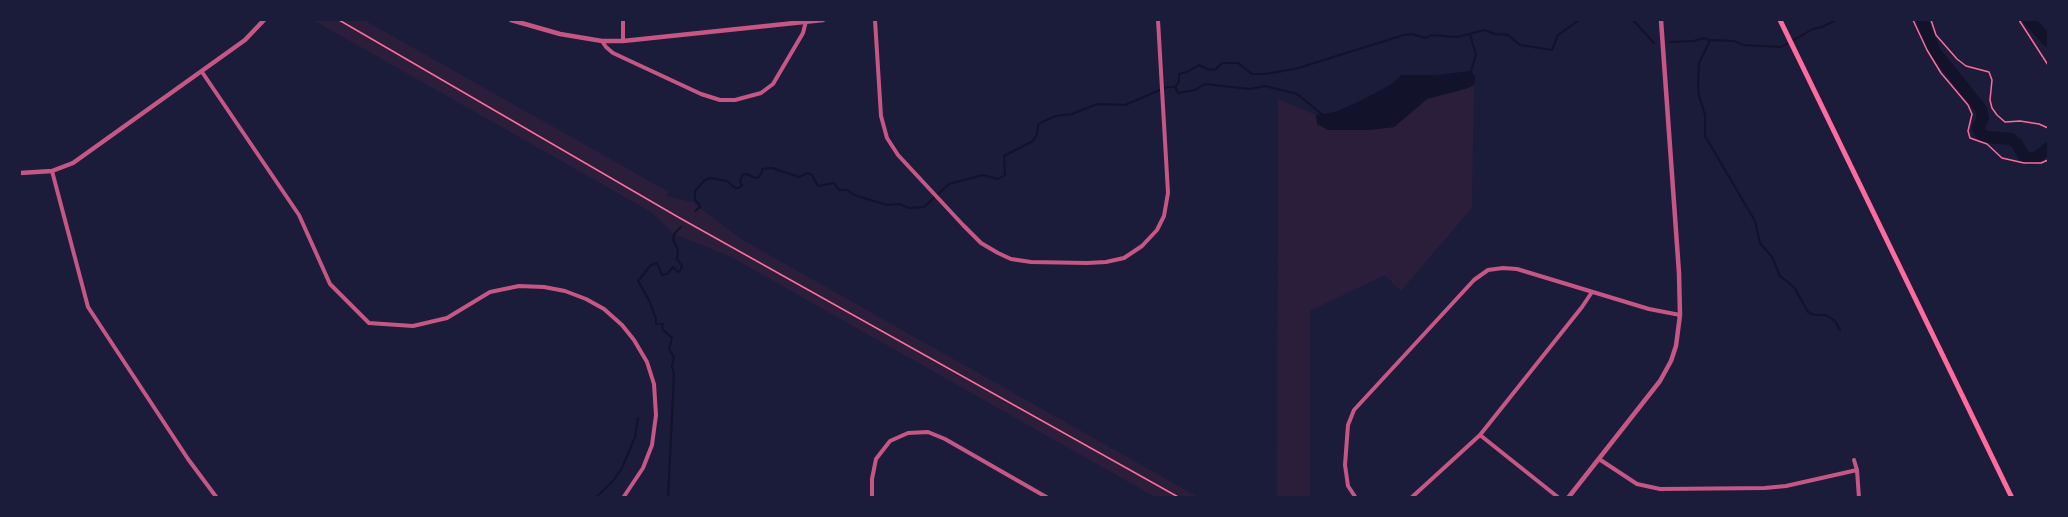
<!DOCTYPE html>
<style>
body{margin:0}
#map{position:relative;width:2068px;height:517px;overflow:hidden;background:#1b1b3a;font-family:Commissioner,sans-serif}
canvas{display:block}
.frame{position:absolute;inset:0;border:21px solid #1b1b3a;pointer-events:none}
</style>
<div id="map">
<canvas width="2068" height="517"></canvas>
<div class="frame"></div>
</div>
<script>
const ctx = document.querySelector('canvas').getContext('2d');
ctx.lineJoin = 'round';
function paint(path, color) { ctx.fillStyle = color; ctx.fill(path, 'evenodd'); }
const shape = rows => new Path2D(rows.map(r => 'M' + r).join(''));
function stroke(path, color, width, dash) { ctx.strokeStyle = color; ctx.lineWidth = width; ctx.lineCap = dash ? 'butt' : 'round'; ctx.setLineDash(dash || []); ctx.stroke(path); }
paint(shape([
 [313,20,364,20,669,192,666,196,692,202,741,239,1198,497,1155,497,731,257,674,234,651,212],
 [1474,85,1472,208,1401,291,1385,275,1310,311,1310,497,1277,498,1278,99,1316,115,1316,119,1328,130,1369,130,1394,127,1427,99,1468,88]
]), '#2a1e3b');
paint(shape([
 [1471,71,1475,77,1474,85,1468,88,1427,99,1394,127,1369,130,1328,130,1317,124,1316,115,1335,112,1360,101,1390,85,1402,75,1436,75]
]), '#12122b');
stroke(shape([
 [1633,20,1654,43],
 [1836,20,1822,27,1813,29,1781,47,1743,45,1734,41,1710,40,1699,63,1698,85,1699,96,1705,115,1705,136,1755,221,1760,243,1772,257,1780,276,1794,287,1808,312,1814,315,1826,315,1835,321,1840,330],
 [1470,34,1476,55,1471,71],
 [1670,42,1694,41,1704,38,1708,40],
 [1175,87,1178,93,1195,90,1205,84,1250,89,1265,86,1297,94,1323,115],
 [695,211,700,207,699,204,695,200,695,191,705,180,711,178,727,181,735,188,739,188,742,185,740,182,742,175,747,174,755,178,759,177,762,172,762,169,772,168,799,177,808,173,812,175,818,186,834,183,839,190,847,190,854,195,887,205,900,204,909,208,924,207,949,184,983,175,998,179,1005,175,1004,156,1033,141,1037,134,1038,125,1042,122,1056,116,1072,114,1097,104,1125,105,1167,87,1175,87,1179,81,1179,74,1187,72,1199,65,1207,69,1215,70,1222,63,1238,63,1252,74,1265,74,1295,69,1404,35,1412,34,1426,38,1431,35,1458,37,1484,30,1495,34,1508,35,1520,45,1552,50,1558,35,1579,20],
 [595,498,613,481,622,468,635,437,638,418],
 [668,498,674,375,672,366,674,357,669,349,672,338,662,329,663,324,656,324,656,319,649,300,638,281,651,265,657,263,662,275,667,274,673,267,678,272,681,269,682,266,677,259,678,250,673,239,675,233,681,227]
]), '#12122b', 2);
stroke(shape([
 [1922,20,1935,52,1981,109,1983,118,1978,128,1981,135,1987,137,2011,139,2017,144,2024,156,2029,159,2036,158,2048,148],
 [2029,20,2048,41]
]), '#12122b', 12);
stroke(shape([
 [339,20,678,217,1180,498],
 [1913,20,1927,50,1941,73,1968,105,1972,114,1968,131,1970,138,1987,144,2002,158,2024,163,2041,163,2048,160],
 [1931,20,1936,35,1957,59,1966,66,1989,72,1992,80,1990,100,1992,108,1997,115,2005,122,2020,121,2039,124,2048,128],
 [2019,20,2048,65]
]), '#ff6b9d', 1.5);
stroke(shape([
 [623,20,623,41],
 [875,20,881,116,887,138,898,155,963,225,981,243,998,253,1011,259,1031,262,1087,263,1106,262,1124,258,1142,246,1157,230,1164,216,1168,193,1158,20],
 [602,41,606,47,613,53,701,94,720,100,735,100,761,93,773,84,803,33,806,21],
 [202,72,299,215,330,284,369,323,413,326,447,318,490,292,519,286,544,287,565,291,586,299,604,309,622,325,634,340,647,362,654,384,656,415,652,445,643,468,623,498],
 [52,171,88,307,188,459,217,498],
 [1480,435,1559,498],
 [1599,459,1637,484,1660,489,1765,488,1786,486,1857,470],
 [1854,460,1857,470,1859,498],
 [872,498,872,479,876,459,890,441,908,433,928,432,945,439,1048,498],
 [1356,498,1348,486,1345,465,1348,425,1354,410,1474,280,1488,270,1503,268,1517,269,1649,309,1680,315],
 [1411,498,1480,435,1582,307,1592,292]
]), '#c65784', 4);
stroke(shape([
 [511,20,560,34,602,41,623,41,823,20],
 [20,173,52,171,73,163,245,40,264,20],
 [1568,498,1660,381,1671,361,1676,346,1680,315,1679,273,1661,20]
]), '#c65784', 4.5);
stroke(shape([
 [1780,20,2012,498]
]), '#ff6b9d', 5);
</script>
